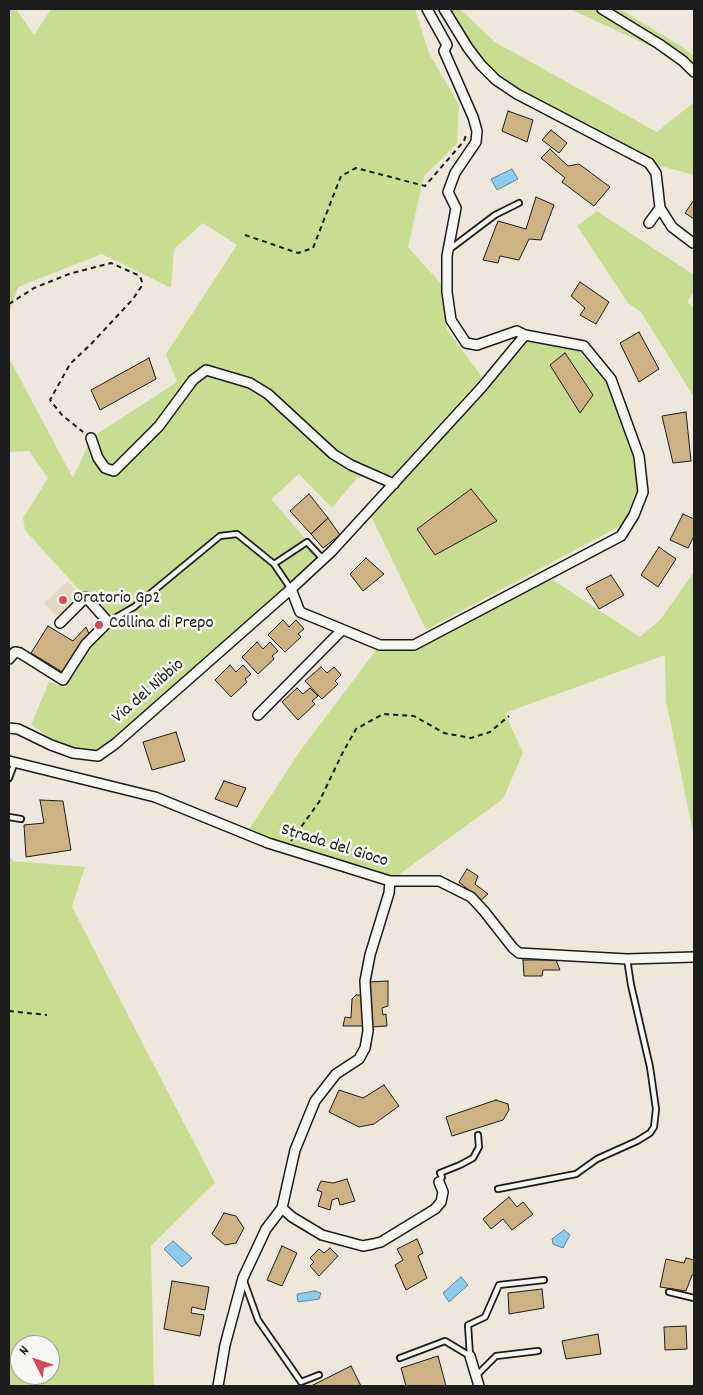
<!DOCTYPE html>
<style>
body{margin:0}
#map{position:relative;width:703px;height:1395px;overflow:hidden;background:#eee8dc;font-family:Dekko,sans-serif}
canvas{display:block}
.frame{position:absolute;inset:0;border:10px solid #1c1c1c;pointer-events:none}
.north{position:absolute;left:10px;top:1335px;width:50px;height:50px;box-sizing:border-box;background:#f6f6f2;border:1px solid #9f9f9c;border-radius:50%;rotate:311deg;font-size:14px;font-weight:700;line-height:20px;text-align:center;color:#1c1c1c}
.north::after{content:'';display:block;margin:auto;width:18px;height:22px;background:#d1495b;clip-path:polygon(50% 0,100% 100%,50% 72%,0 100%)}
</style>
<div id="map">
<canvas width="703" height="1395"></canvas>
<div class="frame"></div>
<div class="north">N</div>
</div>
<script>
const ctx = document.querySelector('canvas').getContext('2d');
ctx.lineJoin = 'round';
function paint(path, color) { ctx.fillStyle = color; ctx.fill(path, 'evenodd'); }
const shape = rows => new Path2D(rows.map(r => 'M' + r).join(''));
function stroke(path, color, width, dash) { ctx.strokeStyle = color; ctx.lineWidth = width; ctx.lineCap = dash ? 'butt' : 'round'; ctx.setLineDash(dash || []); ctx.stroke(path); }
function drawText(font, color, halo, rows, align = 'center') {
  ctx.font = font + ' Dekko,sans-serif'; ctx.lineWidth = 5; ctx.setLineDash([]); ctx.textBaseline = 'middle'; ctx.strokeStyle = halo; ctx.fillStyle = color; for (const [text, x, y, turn = 0] of rows) {
    ctx.save(); ctx.translate(x, y); ctx.rotate((+turn || 0) * Math.PI / 180); ctx.textAlign = isNaN(turn) ? turn : align; if (halo) ctx.strokeText(text, 0, 0); ctx.fillText(text, 0, 0); ctx.restore();
  }
}
paint(shape([
 [68,581,82,596,58,618,44,603]
]), '#e4d8c1');
paint(shape([
 [9,9,16,9,34,35,51,9,415,9,429,53,459,105,457,144,424,176,408,247,443,286,447,330,482,377,393,475,358,477,332,508,299,474,271,499,323,559,98,756,73,753,31,725,49,682,65,687,108,622,25,530,23,518,48,478,29,451,9,452,9,358,73,478,91,438,177,382,166,354,237,245,203,223,174,249,171,288,102,254,18,287,9,314],
 [444,9,460,9,495,42,657,132,694,102,694,175,649,163,496,80],
 [570,9,620,9,681,46,694,56,694,80,663,52],
 [597,211,694,275,694,292,687,302,694,308,694,397,641,312,628,303,577,226],
 [527,335,579,351,611,389,643,487,622,525,426,630,371,516],
 [694,572,694,837,666,701,665,655,505,713,523,753,503,799,390,881,246,834,300,751,380,645,414,645,545,575,640,637,660,620],
 [9,856,13,861,85,867,72,907,215,1183,151,1246,154,1386,9,1386],
 [20,1345,50,1345,50,1375,20,1375]
]), '#c9dd92');
const water = shape([
 [512,169,518,179,497,190,491,179,512,169],
 [564,1230,570,1235,563,1248,553,1244,552,1239,564,1230],
 [173,1241,192,1258,182,1267,164,1249,173,1241],
 [461,1277,468,1285,449,1302,443,1293,461,1277],
 [315,1291,321,1293,319,1299,298,1302,297,1294,315,1291]
]);
paint(water, '#8dccee');
stroke(water, '#60869a', 1);
const building = shape([
 [508,111,533,120,527,142,502,131,508,111],
 [551,130,567,143,559,153,542,140,551,130],
 [550,149,568,166,579,164,610,187,594,206,562,182,565,178,541,158,550,149],
 [536,197,554,205,541,240,529,239,519,260,500,256,498,263,483,260,498,221,526,229,536,197],
 [694,200,694,219,685,213,694,200],
 [580,282,609,302,596,324,580,315,585,308,571,296,580,282],
 [639,332,659,369,639,382,620,343,639,332],
 [565,353,593,395,580,413,550,365,565,353],
 [149,358,156,379,100,410,91,390,149,358],
 [686,412,691,461,673,463,662,416,686,412],
 [471,489,497,521,435,555,417,529,471,489],
 [309,494,328,518,311,534,290,511,309,494],
 [683,514,694,519,694,536,688,548,670,540,683,514],
 [328,518,340,535,323,548,311,534,328,518],
 [659,547,676,559,658,587,641,575,659,547],
 [366,558,384,574,363,591,350,574,366,558],
 [611,575,624,595,599,609,586,588,611,575],
 [283,620,289,627,296,620,304,629,298,634,301,637,285,652,268,635,283,620],
 [48,626,73,641,86,627,90,636,64,673,31,653,48,626],
 [257,642,263,649,270,642,278,651,272,656,274,659,258,674,242,657,257,642],
 [230,665,236,672,243,665,251,674,245,679,247,682,231,697,215,680,230,665],
 [321,667,327,673,334,667,341,675,335,681,338,684,322,699,305,681,321,667],
 [297,688,303,694,310,688,318,696,312,701,315,704,298,720,282,702,297,688],
 [176,732,185,761,152,770,143,742,176,732],
 [224,781,246,788,237,807,215,799,224,781],
 [40,800,63,801,71,850,26,857,24,825,44,823,40,800],
 [467,869,478,876,475,884,488,894,481,900,459,882,467,869],
 [523,960,556,960,560,970,543,970,542,976,524,976,523,960],
 [388,981,388,1006,382,1008,383,1015,386,1014,387,1026,371,1027,368,982,388,981],
 [356,995,364,995,365,1026,343,1026,345,1017,351,1018,352,999,356,995],
 [384,1085,399,1106,374,1124,359,1127,329,1112,339,1090,363,1098,384,1085],
 [496,1100,508,1104,509,1110,503,1120,452,1136,446,1117,496,1100],
 [347,1179,355,1201,340,1205,338,1198,332,1200,330,1210,318,1206,322,1192,317,1190,321,1181,333,1183,347,1179],
 [509,1197,517,1207,523,1202,533,1214,512,1230,503,1219,491,1229,483,1219,509,1197],
 [224,1213,236,1216,244,1228,236,1243,225,1245,212,1234,224,1213],
 [417,1239,423,1253,418,1256,427,1278,406,1290,395,1265,403,1260,397,1249,417,1239],
 [282,1246,297,1253,282,1286,267,1280,282,1246],
 [330,1248,338,1256,319,1276,310,1266,314,1262,310,1258,319,1249,324,1253,330,1248],
 [686,1258,694,1260,694,1275,692,1275,686,1291,660,1287,666,1259,684,1263,686,1258],
 [172,1281,209,1287,205,1310,192,1307,191,1313,204,1315,200,1336,164,1329,172,1281],
 [542,1289,544,1308,509,1314,508,1293,542,1289],
 [686,1326,687,1349,665,1350,664,1327,686,1326],
 [598,1334,601,1354,566,1359,562,1341,598,1334],
 [438,1356,446,1386,406,1386,401,1368,438,1356],
 [351,1366,361,1386,311,1386,351,1366]
]);
paint(building, '#cdb283');
stroke(building, '#1c1c1c', 1);
const lane = shape([
 [450,249,495,215,519,203],
 [274,564,307,542,323,559],
 [108,622,134,607,220,536,237,534,274,564,291,589],
 [9,778,15,762],
 [9,817,21,819],
 [439,1182,442,1177,440,1173,460,1165,473,1158,479,1147,478,1135],
 [498,1189,576,1174,597,1159,637,1141,650,1133,654,1127,656,1109,650,1067,631,985,627,959],
 [244,1281,258,1320,301,1382,319,1375],
 [669,1292,694,1298],
 [470,1356,468,1325,485,1317,499,1285,544,1280],
 [400,1358,445,1341,470,1356],
 [477,1375,496,1356,538,1351]
]);
const street = shape([
 [427,9,447,45,444,51,473,117,477,131,476,142,455,173,448,192,456,208,447,256,447,292,451,320,466,343,477,345,517,331,525,335],
 [444,9,468,48,481,65,496,80,517,94,649,163,656,173,660,208,672,227,693,243],
 [602,9,659,44,683,61,694,72],
 [649,223,660,208],
 [91,438,98,458,105,468,114,471,159,426,193,380,206,370,250,383,268,394,333,454,351,465,394,484],
 [9,659,15,652,20,653,63,680,86,644,108,622,86,597,60,623],
 [258,715,342,630],
 [9,728,18,729,51,745,73,753,98,756,115,744,291,589,332,551,482,387,525,335,584,346,611,379,639,456,643,492,634,515,621,536,414,645,380,645,300,612,291,589],
 [9,761,155,797,268,843,390,881,439,881,471,897,484,911,513,948,519,953,627,959,694,957],
 [282,1208,292,1217,322,1235,363,1246,373,1244,381,1242,435,1209,441,1202,443,1192,439,1182],
 [470,1356,479,1386],
 [218,1386,225,1345,243,1278,266,1229,282,1208,295,1150,315,1101,336,1074,359,1059,365,1048,368,1031,365,981,370,955,389,893,390,881]
]);
stroke(lane, '#1c1c1c', 8);
stroke(street, '#1c1c1c', 12);
stroke(shape([
 [245,235,298,253,313,248,341,176,356,168,425,186,464,141,466,135],
 [9,304,34,288,69,274,111,263,140,276,142,282,141,287,133,299,92,343,70,364,50,400,62,415,83,432],
 [291,841,319,802,342,754,356,729,383,714,414,716,444,733,471,738,490,732,509,716],
 [9,1011,47,1015]
]), '#1c1c1c', 2, [5, 4]);
stroke(lane, '#f6f6f2', 4.5);
stroke(street, '#f6f6f2', 9);
for (const [x, y, r, color] of [
 [63,600,5,"#d1495b"],
 [99,625,5,"#d1495b"]
]) { const dot = new Path2D(); dot.arc(x, y, r, 0, 2 * Math.PI); ctx.fillStyle = color; ctx.fill(dot); stroke(dot, '#f6f6f2', 2); }
drawText('18px', '#1c1c1c', '#f6f6f2', [
 ["Oratorio Gp2",73,600],
 ["Collina di Prepo",109,625]
], 'left');
drawText('18px', '#1c1c1c', '#f6f6f2', [
 ["Via del Nibbio",149,692,-41],
 ["Strada del Gioco",334,847,17]
]);
</script>
